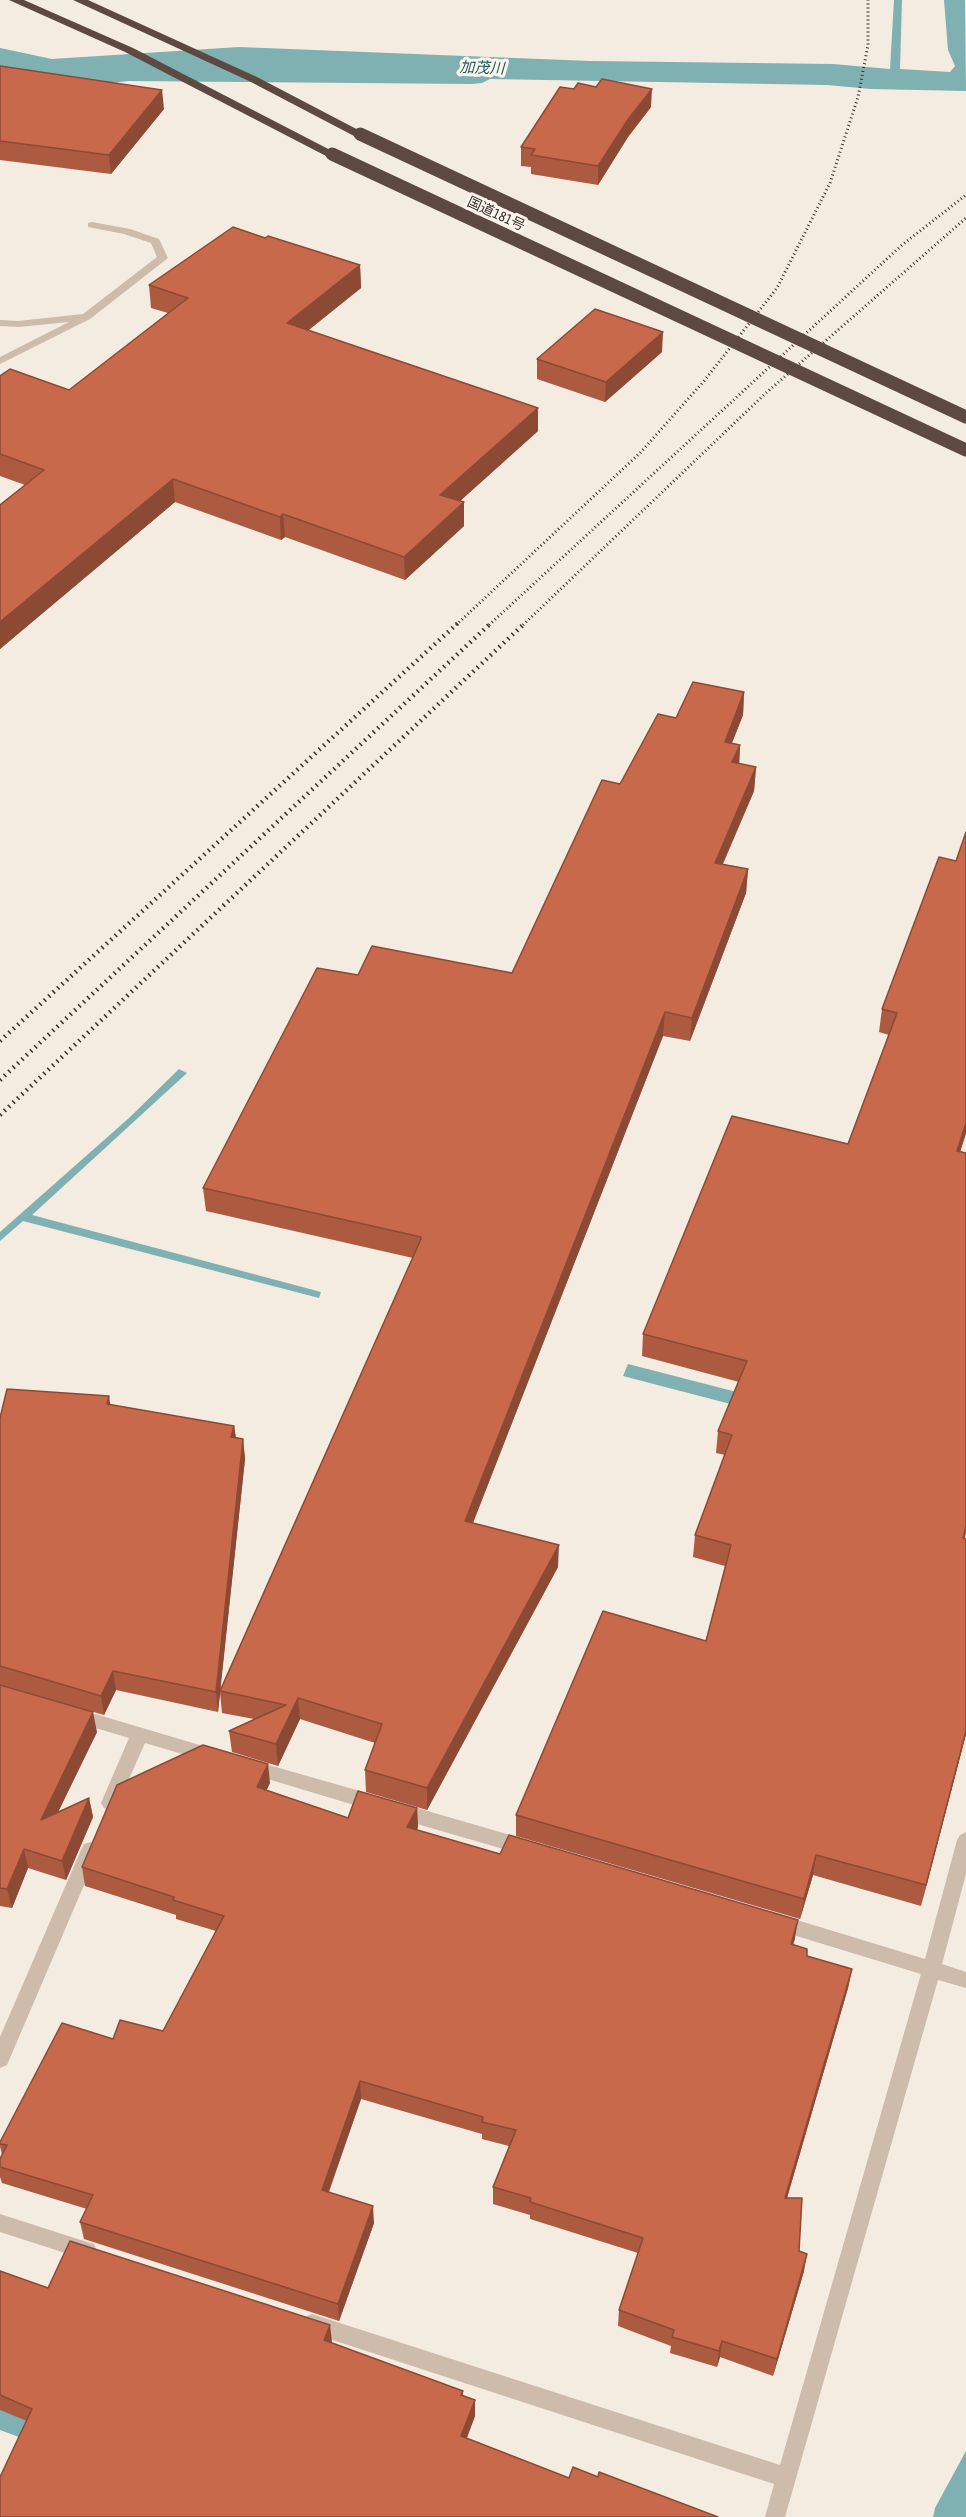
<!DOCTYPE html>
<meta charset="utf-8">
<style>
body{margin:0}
canvas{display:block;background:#f4ebe1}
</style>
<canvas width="966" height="2517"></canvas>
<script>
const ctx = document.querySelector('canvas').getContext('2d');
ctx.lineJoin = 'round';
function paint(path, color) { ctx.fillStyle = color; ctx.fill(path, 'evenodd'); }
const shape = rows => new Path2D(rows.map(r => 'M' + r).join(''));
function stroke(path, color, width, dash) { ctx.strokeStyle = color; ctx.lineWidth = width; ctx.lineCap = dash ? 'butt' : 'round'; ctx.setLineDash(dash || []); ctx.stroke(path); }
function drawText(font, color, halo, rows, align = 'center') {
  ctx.font = font + ' "Asap Condensed","Noto Sans JP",sans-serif'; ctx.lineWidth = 6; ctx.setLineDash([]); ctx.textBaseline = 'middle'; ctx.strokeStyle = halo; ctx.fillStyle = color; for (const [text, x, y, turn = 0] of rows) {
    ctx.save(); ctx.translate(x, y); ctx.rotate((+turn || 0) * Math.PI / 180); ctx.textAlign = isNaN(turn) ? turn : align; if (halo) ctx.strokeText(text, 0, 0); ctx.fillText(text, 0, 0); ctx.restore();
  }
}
paint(shape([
 [894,0,902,0,900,69,950,72,955,66,948,50,944,0,965,0,966,91,871,89,827,85,490,79,482,83,472,84,129,81,83,86,0,74,0,48,52,59,239,47,590,61,833,64,890,69],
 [179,1069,187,1073,32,1215,321,1292,319,1298,23,1221,0,1241,0,1232,129,1118],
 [628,1364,880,1429,884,1444,623,1376],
 [966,2451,966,2517,933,2517,935,2508]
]), '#7fb0b2');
paint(shape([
 [0,2406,55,2426,58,2435,55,2444,46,2447,0,2430,0,2406]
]), '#7fb0b2');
paint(shape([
 [92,222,130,229,159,239,168,258,90,319,0,364,0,357,69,322,18,327,0,326,0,320,18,321,83,314,157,257,151,243,124,234,88,227,88,223,92,222],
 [75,1708,213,1749,219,1751,222,1756,219,1761,213,1763,145,1743,116,1808,110,1811,104,1808,101,1803,129,1738,69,1720,66,1715,69,1710,75,1708],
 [251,1760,374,1795,380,1798,383,1803,380,1808,374,1811,251,1774,245,1772,242,1767,245,1762,251,1760],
 [400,1803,524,1839,530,1842,533,1847,530,1852,524,1855,400,1819,394,1816,391,1811,394,1806,400,1803],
 [966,1832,966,1874,942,1964,966,1972,966,1988,938,1980,785,2517,765,2517,774,2484,305,2331,302,2324,305,2317,312,2314,780,2465,921,1974,777,1930,771,1928,768,1922,771,1916,777,1914,925,1959,957,1840,960,1835,966,1832],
 [90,1842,96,1844,99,1850,7,2065,0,2068,0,2037,81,1850,84,1844,90,1842],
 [0,2214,87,2242,94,2244,97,2251,94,2258,87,2260,0,2232,0,2214]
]), '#cdbbac');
paint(shape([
 [9,0,24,0,133,48,338,154,336,157,328,157,125,52,9,0],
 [73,0,88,0,257,77,366,134,364,137,356,137,249,81,73,0]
]), '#5c4a42');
stroke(shape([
 [456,625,640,453,704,381,777,288,830,183,858,97,868,45,868,0],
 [489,625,902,245,966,195],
 [523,625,766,393,966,218]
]), '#3b302b', 3, [1, 3]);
stroke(shape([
 [0,1041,458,623],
 [0,1080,491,623],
 [0,1115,525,623]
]), '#3b302b', 4.5, [1.5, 4.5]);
stroke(shape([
 [360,134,966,417],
 [332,154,966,450]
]), '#5c4a42', 13);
paint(shape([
 [0,66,164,109,111,174,0,160],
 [651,107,628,137,598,185,531,174,531,167,521,166,521,147],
 [265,238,360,265,361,288,308,330,538,431,460,501,464,526,405,580,285,537,281,540,175,502,0,649,0,505,25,485,0,476,0,376,69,390,168,313,151,308,149,285],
 [662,352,605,402,537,379,537,359],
 [744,692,743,715,732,743,740,745,739,764,756,767,754,791,723,864,748,869,746,893,690,1041,663,1036,473,1523,558,1567,427,1810,366,1792,365,1770,375,1743,300,1719,278,1766,232,1752,229,1731,254,1719,222,1713,220,1693,218,1712,116,1690,104,1715,1,1685,97,1732,58,1812,89,1798,93,1817,66,1880,28,1868,12,1908,0,1906,0,1418,111,1405,234,1426,236,1437,243,1439,245,1459,220,1690,413,1258,206,1211,203,1188,358,975,512,973,620,784,676,718],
 [966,832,966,1133,960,1152,966,1153,966,1533,965,1538,966,1734,921,1906,813,1875,800,1919,516,1836,516,1815,706,1641,725,1566,693,1557,695,1535,725,1455,716,1453,718,1431,739,1382,642,1356,643,1334,848,1144,889,1035,879,1032,882,1009,956,861],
 [270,1783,266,1790,348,1818,417,1808,418,1827,417,1830,795,1938,793,1945,807,1956,852,1969,848,1988,787,2198,799,2251,804,2271,773,2376,720,2357,717,2367,670,2353,671,2346,618,2326,619,2310,638,2253,530,2219,530,2215,493,2204,493,2187,509,2146,482,2139,482,2134,361,2099,329,2192,374,2223,339,2321,84,2239,80,2222,87,2209,2,2183,0,2177,0,2159,2,2155,0,2146,0,2142,113,2039,163,2031,216,1931,176,1919,176,1915,85,1886,82,1867],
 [0,2271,48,2288,330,2325,331,2343,463,2391,463,2395,475,2416,467,2438,569,2478,598,2477,718,2517,27,2421,0,2410]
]), '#ac5a40');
paint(shape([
 [652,89,651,107,628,137,598,185,598,166,629,118],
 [162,90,164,109,111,174,109,155],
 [360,265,361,288,289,346,287,323],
 [663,332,662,352,605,402,606,382],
 [538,408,538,431,440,519,440,495],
 [173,479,175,502,0,649,0,622],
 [464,502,464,526,405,580,404,557],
 [283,514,285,537,281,540,280,517],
 [744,692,743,715,723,765,725,742],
 [740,745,739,768,732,762],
 [756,767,754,791,713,886,715,863],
 [748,869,746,893,690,1041,692,1018],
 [665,1012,663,1036,465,1543,465,1521],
 [966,1123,966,1133,953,1174,957,1151],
 [109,1396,112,1416,107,1404],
 [234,1426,237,1446,231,1437],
 [243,1439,245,1459,218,1712,216,1692],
 [559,1545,558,1567,427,1810,427,1788],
 [113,1671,116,1690,104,1715,101,1696],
 [298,1698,300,1719,278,1766,276,1744],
 [93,1712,97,1732,45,1839,41,1820],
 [966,1731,966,1734,921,1906,926,1885],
 [268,1764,270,1783,259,1806,257,1787],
 [89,1798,93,1817,66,1880,62,1861],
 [417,1808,418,1827,408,1846,407,1827],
 [24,1849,28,1868,12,1908,7,1889],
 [816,1855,813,1875,800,1919,804,1899],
 [798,1920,795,1938,788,1963,791,1944],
 [852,1969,848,1988,782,2215,785,2198],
 [360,2081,361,2099,323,2207,322,2190],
 [373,2206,374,2223,339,2321,338,2304],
 [807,2254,804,2271,773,2376,777,2359],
 [330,2325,332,2342,326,2357,324,2340],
 [722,2341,720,2357,717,2367,719,2351],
 [475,2400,475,2416,461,2452,461,2436]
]), '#8c4a34');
const building = shape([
 [0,66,162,90,109,155,0,141,0,66],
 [602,79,652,89,629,118,598,166,531,155,535,149,521,147,560,87,574,89,578,83,596,87,602,79],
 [233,227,265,238,268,236,360,265,287,323,538,408,440,495,464,502,404,557,283,514,280,517,173,479,0,622,0,505,44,470,0,454,0,376,10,369,69,390,188,298,149,285,233,227],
 [595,309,663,332,606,382,537,359,595,309],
 [693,682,744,692,725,742,740,745,732,762,756,767,715,863,748,869,692,1018,665,1012,465,1521,559,1545,427,1788,365,1770,382,1724,298,1698,276,1744,229,1731,286,1705,220,1691,421,1239,421,1237,203,1188,317,968,358,975,372,946,512,973,602,780,620,784,658,714,676,718,693,682],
 [966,832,966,1123,957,1151,966,1153,966,1527,963,1538,966,1539,966,1731,926,1885,816,1855,804,1899,516,1815,603,1611,706,1641,731,1545,695,1535,732,1435,718,1431,747,1361,643,1334,732,1116,848,1144,897,1013,882,1009,939,857,956,861,966,832],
 [7,1389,109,1396,107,1404,234,1426,231,1437,243,1439,216,1692,113,1671,101,1696,0,1666,0,1418,7,1389],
 [0,1685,93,1712,41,1820,89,1798,62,1861,24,1849,7,1889,0,1888,0,1685],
 [203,1745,268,1764,257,1787,348,1818,358,1791,417,1808,407,1827,500,1854,509,1835,798,1920,791,1944,807,1949,807,1956,852,1969,785,2198,802,2198,799,2251,807,2254,777,2359,722,2341,719,2351,672,2337,674,2330,619,2310,643,2238,530,2202,531,2198,493,2187,516,2130,482,2122,483,2117,360,2081,322,2190,373,2206,338,2304,80,2222,93,2195,0,2167,0,2159,7,2145,0,2144,0,2142,62,2023,113,2039,120,2020,163,2031,224,1916,173,1900,174,1897,82,1867,117,1785,203,1745],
 [70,2241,330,2325,324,2340,463,2391,461,2395,475,2400,461,2436,569,2478,573,2467,598,2477,599,2472,718,2517,0,2517,0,2477,32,2409,0,2395,0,2271,48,2288,70,2241]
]);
paint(building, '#c8694b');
stroke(building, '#8c4a34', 1.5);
drawText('14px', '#3b302b', '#fbf5ee', [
 ["国道181号",496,214,25]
]);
drawText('italic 15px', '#1f5a5e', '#fbf5ee', [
 ["加茂川",482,68,2]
]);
</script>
